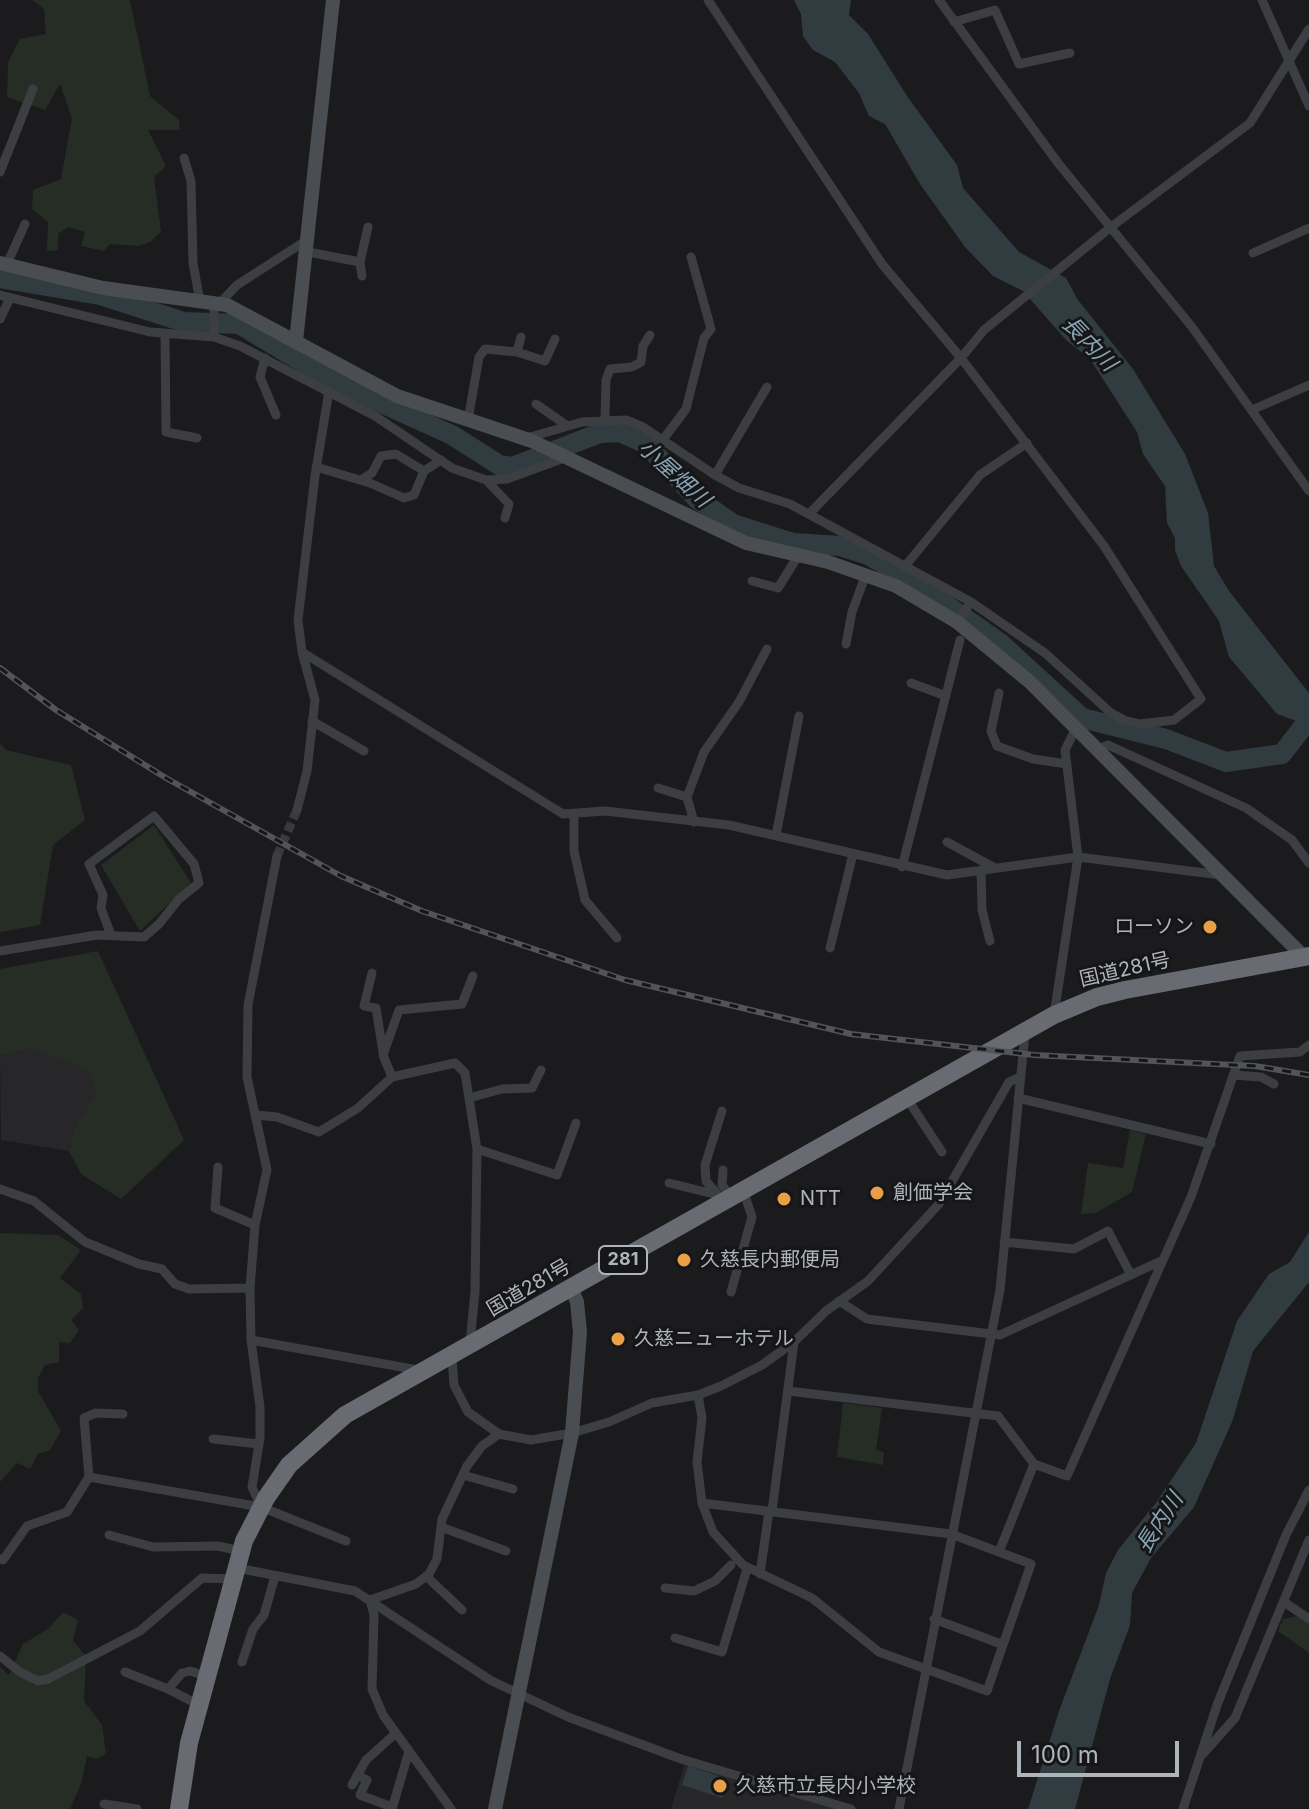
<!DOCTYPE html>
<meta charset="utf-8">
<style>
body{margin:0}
#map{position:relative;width:1309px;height:1809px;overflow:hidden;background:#1b1b1d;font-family:Inter,sans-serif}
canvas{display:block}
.scale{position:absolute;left:1017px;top:1741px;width:162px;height:36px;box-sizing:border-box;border:4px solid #aeb4bb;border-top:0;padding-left:10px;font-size:24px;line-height:28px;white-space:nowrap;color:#aeb4bb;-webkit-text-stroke:6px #161618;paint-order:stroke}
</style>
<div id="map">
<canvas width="1309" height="1809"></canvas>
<div class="scale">100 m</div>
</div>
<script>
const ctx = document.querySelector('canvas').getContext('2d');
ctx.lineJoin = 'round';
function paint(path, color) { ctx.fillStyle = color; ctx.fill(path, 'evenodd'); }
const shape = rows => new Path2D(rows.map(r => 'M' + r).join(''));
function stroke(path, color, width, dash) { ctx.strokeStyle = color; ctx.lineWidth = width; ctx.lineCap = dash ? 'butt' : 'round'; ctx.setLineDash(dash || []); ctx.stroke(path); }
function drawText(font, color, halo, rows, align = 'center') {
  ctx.font = font + ' Inter,"Noto Sans JP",sans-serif'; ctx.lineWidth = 6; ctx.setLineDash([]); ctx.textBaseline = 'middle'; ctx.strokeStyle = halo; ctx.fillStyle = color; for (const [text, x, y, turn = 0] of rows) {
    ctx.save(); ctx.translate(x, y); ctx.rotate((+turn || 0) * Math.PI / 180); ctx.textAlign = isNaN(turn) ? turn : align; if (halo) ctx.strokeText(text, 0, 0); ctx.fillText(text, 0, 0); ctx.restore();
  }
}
paint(shape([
 [33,1049,89,1071,96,1095,76,1124,69,1151,1,1140,0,1055],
 [685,1763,837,1809,671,1809]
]), '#27272a');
paint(shape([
 [32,0,130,0,150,96,179,120,180,130,148,130,166,166,154,177,161,232,150,242,139,246,110,244,104,251,81,246,85,232,68,227,58,234,58,250,47,251,48,222,32,209,33,190,61,179,72,118,60,84,45,110,7,97,8,62,20,39,46,34,44,9],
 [0,743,6,750,71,765,85,820,53,845,40,925,0,932],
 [154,825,191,883,140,931,101,865],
 [98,951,184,1140,121,1199,81,1174,69,1151,76,1124,96,1095,89,1071,33,1049,0,1055,0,969],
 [1130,1130,1146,1134,1132,1192,1096,1213,1081,1214,1088,1163,1123,1168],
 [0,1233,58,1235,81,1250,60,1278,81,1294,83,1308,71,1320,79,1330,70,1343,59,1342,59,1362,45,1365,38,1378,38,1391,61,1431,50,1450,38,1454,30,1469,17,1463,0,1482],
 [843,1403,882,1408,876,1450,884,1452,883,1465,837,1457],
 [63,1612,78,1620,73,1641,86,1656,84,1701,102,1725,106,1754,96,1759,87,1756,81,1784,70,1809,0,1809,0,1667,9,1675,23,1644,48,1629],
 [1297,1616,1309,1624,1309,1653,1278,1631,1283,1619]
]), '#252d25');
paint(shape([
 [794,0,851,0,849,15,868,34,907,96,957,165,963,188,1019,252,1066,278,1078,300,1133,369,1185,454,1208,513,1214,566,1229,591,1309,693,1309,722,1299,722,1277,714,1229,657,1219,621,1181,566,1175,550,1175,538,1167,523,1165,486,1143,454,1137,432,1090,359,1066,340,1023,291,993,276,965,247,920,184,885,124,869,116,859,93,835,62,813,50,803,36,801,14],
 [1309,1232,1309,1282,1253,1351,1232,1422,1194,1507,1151,1558,1132,1593,1130,1625,1110,1679,1075,1809,1028,1809,1059,1711,1099,1605,1106,1573,1118,1550,1155,1504,1196,1443,1237,1321,1269,1274,1290,1262],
 [688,1766,728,1779,722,1798,682,1785]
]), '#313c41');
stroke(shape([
 [0,278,100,295,184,322,239,324,337,383,452,435,499,465,512,467,600,433,620,432,645,443,697,499,733,524,793,543,840,546,868,555,902,574,1000,643,1082,718,1166,739,1226,762,1282,754,1309,719]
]), '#313c41', 20);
stroke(shape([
 [277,856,297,810]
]), '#383a3d', 9, [9, 4.5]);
stroke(shape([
 [939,0,1058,163,1192,327,1309,491],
 [1262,0,1309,106],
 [954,22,995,10,1019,64,1070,53],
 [184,158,191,181,193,263,200,302],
 [0,172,33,89],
 [308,252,360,262,362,276],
 [1253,253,1309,228],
 [360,262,368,227],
 [7,264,25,224],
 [0,295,150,332,214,337,240,346,375,416,452,468,486,480,507,479,567,457],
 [219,304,237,285,307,240],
 [0,319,10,298],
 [165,333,166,432,197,438],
 [214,337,214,303],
 [517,352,521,337],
 [265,358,260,377,276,415],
 [536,404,566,425],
 [1254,409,1309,385],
 [605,418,606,380,610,369,632,367,641,362,643,346,650,335],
 [468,420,479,357,485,349,517,352,545,361,555,339],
 [527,438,582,422,626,420,643,427,715,475,739,488,790,504,971,602,1045,653,1111,713,1124,720,1140,724,1174,720,1201,699,1104,546,961,358,882,264,708,0],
 [662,441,686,409,704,338,711,329,691,257],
 [316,467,370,483,404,498,414,495,424,471,441,460],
 [715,475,767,387],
 [361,480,372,473,381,456,396,454,424,471],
 [486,480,509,504,505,518],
 [809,514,961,358,984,330,1111,227,1250,123,1309,29],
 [906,565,980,475,1027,443],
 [752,581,778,588,798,556],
 [957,622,971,602],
 [846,644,852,612,866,574],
 [302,652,563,814,605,811,729,825,947,875,1078,857,1221,875],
 [911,683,946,696],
 [999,693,991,731,997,746,1033,759,1067,764],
 [312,721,364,751],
 [1096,750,1108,745,1246,808,1292,840,1309,863],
 [658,788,687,797],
 [297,810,307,771,315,700,302,652,298,620,315,476,329,391],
 [574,815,574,851,585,900,617,938],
 [694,822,687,797,704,752,739,702,767,649],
 [776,835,799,716],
 [947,842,995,868],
 [902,867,960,640],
 [981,870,982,910,990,941],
 [830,948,853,854],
 [0,951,97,935,144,937,159,924,179,899,199,883,194,864,154,816,89,864,103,895,101,908,111,935],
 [372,973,364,1006,376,1008,383,1052],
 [1054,1015,1078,857,1065,750,1075,730],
 [1233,1075,1261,1077,1274,1084],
 [392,1077,383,1055,399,1010,462,1004,473,976],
 [469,1098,502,1089,532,1088,541,1070],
 [1018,1098,1211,1144],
 [908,1100,942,1152],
 [256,1115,277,1117,319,1132,358,1108,392,1077,455,1063,465,1073,477,1149,475,1292,470,1343],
 [477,1149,557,1175,576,1123],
 [218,1167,215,1208,255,1225],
 [723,1170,722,1185,733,1199],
 [669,1183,718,1195],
 [0,1189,34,1201,85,1242,139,1264,162,1269,175,1284,189,1289,250,1288],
 [718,1195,706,1181,705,1165,722,1111],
 [1004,1242,1074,1249,1108,1231,1131,1275],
 [731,1292,752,1217,744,1193],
 [839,1301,867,1319,1000,1335,1161,1261],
 [251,1340,418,1370],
 [452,1357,454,1385,468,1412,499,1434,531,1440,572,1433,609,1422,652,1403,698,1395,721,1386,762,1365,794,1342,826,1311,868,1281,939,1204,1009,1082,1020,1077],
 [788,1391,998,1416,1034,1464,1067,1476,1191,1197,1240,1056,1300,1052,1309,1045],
 [698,1395,702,1418,697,1462,702,1503,713,1532,743,1565,812,1598,879,1652,987,1691,1031,1564,951,1534,702,1503],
 [213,1439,259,1444],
 [463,1475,513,1489],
 [89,1477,84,1418,96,1413,123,1414],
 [261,1507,252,1487,260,1438,260,1407,251,1340,250,1288,255,1225,267,1170,247,1077,248,1005,277,856],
 [772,1511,794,1342],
 [441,1527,506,1551],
 [109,1535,153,1547,218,1546,241,1551],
 [999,1552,1034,1464],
 [0,1559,3,1560,27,1526,67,1512,89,1477,261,1507,346,1541],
 [237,1568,355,1591,490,1680,568,1717,681,1759,851,1809],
 [760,1574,769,1511],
 [426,1576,462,1610],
 [665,1588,694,1591,715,1581,731,1565],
 [370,1600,374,1615,372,1689,383,1715,451,1809],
 [370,1600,416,1584,429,1574,437,1559,442,1519,467,1466,482,1446,499,1434],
 [1284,1602,1309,1619],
 [934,1619,1001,1644],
 [675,1638,722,1652,747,1569],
 [0,1656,20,1672,38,1681,48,1679,140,1631,202,1578,233,1579],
 [242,1662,253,1629,264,1615,275,1576],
 [125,1672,168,1689],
 [199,1705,168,1689,182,1673,190,1671,209,1677],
 [1202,1755,1235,1718,1309,1540],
 [357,1775,367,1780,360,1795,392,1807],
 [352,1785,366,1760,396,1733],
 [104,1804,137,1809],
 [392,1809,409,1751],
 [899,1809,1000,1290,1025,1033],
 [1183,1809,1217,1705,1286,1535,1309,1490]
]), '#3c3e42', 9);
stroke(shape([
 [0,263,103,288,227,305,397,396,532,441,746,543,828,562,896,586,957,622,1030,682,1303,956],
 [296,341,333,0],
 [495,1809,572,1433,580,1332,577,1302,572,1289]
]), '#4a4d52', 14);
stroke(shape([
 [179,1809,189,1743,244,1541,266,1498,289,1465,345,1415,1054,1015,1097,997,1125,990,1309,956]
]), '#686c72', 18);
const rail = shape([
 [0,668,56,710,166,778,341,876,422,911,625,980,851,1034,1034,1055,1255,1066,1309,1075]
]);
stroke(rail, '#515459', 6);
stroke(rail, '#161618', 3, [9]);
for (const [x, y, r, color] of [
 [1210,927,8,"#e89f48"],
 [877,1193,8,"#e89f48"],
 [784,1199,8,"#e89f48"],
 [684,1260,8,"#e89f48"],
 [618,1339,8,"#e89f48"],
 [720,1786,8,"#e89f48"]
]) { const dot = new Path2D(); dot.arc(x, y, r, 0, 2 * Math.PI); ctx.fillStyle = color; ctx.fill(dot); stroke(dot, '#161618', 3); }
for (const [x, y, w] of [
 [623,1260,48]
]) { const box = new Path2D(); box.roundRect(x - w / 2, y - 14, w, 28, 6); ctx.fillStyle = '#161618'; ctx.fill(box); stroke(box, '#aeb4bb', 2); }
drawText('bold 18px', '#aeb4bb', null, [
 ["281",623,1260]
]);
drawText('20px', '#aeb4bb', '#161618', [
 ["ローソン",1194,927,"right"],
 ["創価学会",893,1193],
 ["NTT",800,1199],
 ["久慈長内郵便局",700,1260],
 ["久慈ニューホテル",634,1339],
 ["久慈市立長内小学校",736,1786]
], 'left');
drawText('20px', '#aeb4bb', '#161618', [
 ["国道281号",1125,970,-13],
 ["国道281号",529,1288,-30]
]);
drawText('italic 22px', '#88a5b4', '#161618', [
 ["長内川",1089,344,46],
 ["小屋畑川",674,474,42],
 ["長内川",1160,1523,-57]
]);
</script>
